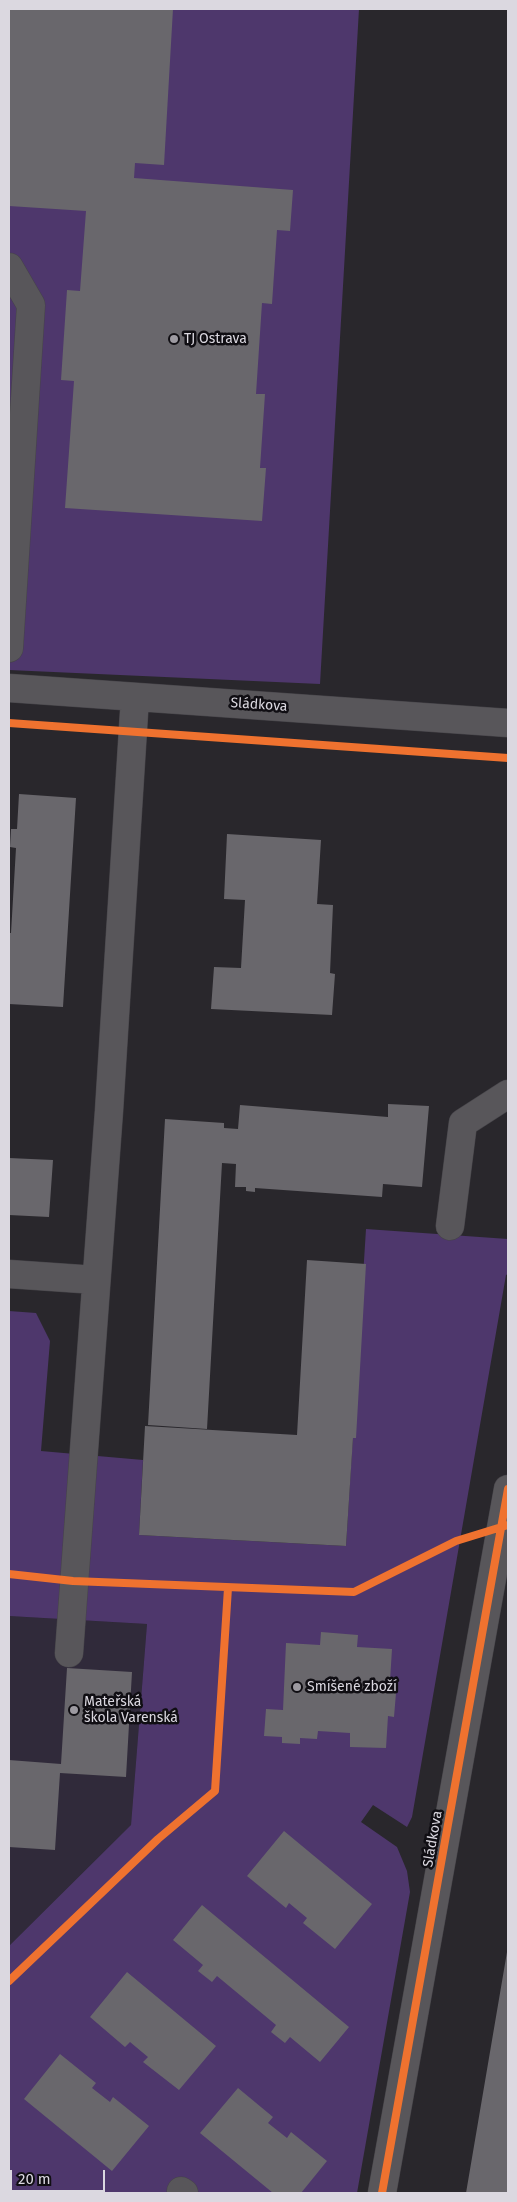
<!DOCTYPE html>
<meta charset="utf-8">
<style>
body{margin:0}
#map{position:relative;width:517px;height:2202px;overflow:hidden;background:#29272c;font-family:"Fira Sans",sans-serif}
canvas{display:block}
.frame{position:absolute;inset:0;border:10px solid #dbd8e0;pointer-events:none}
.scale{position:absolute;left:10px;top:2170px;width:95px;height:22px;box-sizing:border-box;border:2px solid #dbd8e0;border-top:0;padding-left:6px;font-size:15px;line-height:18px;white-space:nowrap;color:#dbd8e0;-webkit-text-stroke:4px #100e13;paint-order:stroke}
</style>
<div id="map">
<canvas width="517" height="2202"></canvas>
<div class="frame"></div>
<div class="scale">20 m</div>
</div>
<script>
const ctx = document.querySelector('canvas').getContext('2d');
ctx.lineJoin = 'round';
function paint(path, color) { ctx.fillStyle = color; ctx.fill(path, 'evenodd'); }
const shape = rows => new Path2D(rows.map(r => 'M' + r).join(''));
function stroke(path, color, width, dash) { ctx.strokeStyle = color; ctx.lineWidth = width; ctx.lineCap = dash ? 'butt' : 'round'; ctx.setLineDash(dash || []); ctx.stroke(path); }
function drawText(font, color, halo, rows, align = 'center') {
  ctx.font = font + ' "Fira Sans",sans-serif'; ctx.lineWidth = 5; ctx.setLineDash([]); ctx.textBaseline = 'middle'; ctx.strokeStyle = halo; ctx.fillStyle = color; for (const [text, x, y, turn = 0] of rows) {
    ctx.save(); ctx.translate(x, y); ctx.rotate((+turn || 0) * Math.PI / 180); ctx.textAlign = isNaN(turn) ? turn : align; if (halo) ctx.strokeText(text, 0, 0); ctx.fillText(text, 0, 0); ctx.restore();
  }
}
paint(shape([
 [9,1616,147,1624,131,1825,9,1946]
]), '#302a3a');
paint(shape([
 [9,9,359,9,320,684,9,670],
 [366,1229,508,1239,508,1274,506,1275,412,1817,407,1827,373,1805,361,1822,397,1847,407,1871,410,1892,357,2193,9,2193,9,1946,131,1825,147,1624,9,1616,9,1311,36,1313,50,1341,41,1451,143,1460,139,1535,346,1546]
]), '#4e376c');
paint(shape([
 [9,9,173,9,164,165,135,163,134,178,293,190,290,231,277,230,272,304,262,303,256,394,265,394,260,468,266,468,262,521,65,508,74,381,61,380,67,290,80,291,86,211,9,206],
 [19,794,76,798,63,1007,9,1004,9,933,11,933,16,848,10,847,11,829,17,829],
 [227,834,321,840,317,904,333,905,330,973,335,974,332,1015,211,1009,214,967,241,968,245,900,224,899],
 [388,1104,429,1106,422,1187,383,1184,382,1197,255,1188,255,1192,246,1191,246,1187,235,1187,236,1164,222,1163,207,1429,148,1425,165,1119,224,1123,224,1128,238,1129,240,1105,388,1117],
 [9,1158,53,1160,49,1217,9,1215],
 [307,1260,366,1264,356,1438,353,1438,346,1546,139,1535,145,1426,297,1435],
 [321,1632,358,1635,357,1647,392,1649,390,1681,397,1681,394,1717,388,1716,386,1748,350,1747,350,1733,318,1731,317,1739,300,1738,300,1744,282,1743,282,1737,264,1736,266,1709,283,1710,286,1643,320,1645],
 [67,1668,132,1672,126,1777,60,1773,55,1850,9,1847,9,1760,61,1764],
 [284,1831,372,1904,335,1949,303,1923,307,1918,289,1903,286,1908,247,1876],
 [202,1905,349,2027,320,2062,290,2037,285,2043,271,2032,276,2025,217,1976,212,1982,198,1971,203,1965,173,1940],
 [507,1952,508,2193,466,2193],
 [127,1972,216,2046,179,2090,143,2062,148,2057,130,2042,125,2047,90,2017],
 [60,2054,96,2083,92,2088,110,2102,113,2097,149,2126,112,2171,24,2099],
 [238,2088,273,2117,268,2123,287,2138,291,2132,327,2161,301,2193,273,2193,200,2133]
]), '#69676c');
const minor = shape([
 [9,267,31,305,9,648],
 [9,688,508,723],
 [450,1226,463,1123,508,1094],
 [9,1274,96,1280],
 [69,1653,109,1111,135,697],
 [181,2191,184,2193],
 [382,2193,508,1489]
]);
stroke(minor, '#464449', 29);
stroke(minor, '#58565a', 28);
stroke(shape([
 [9,723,508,758],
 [9,1574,73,1581,354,1592,456,1541,508,1525],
 [9,1981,158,1839,215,1791,228,1588],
 [382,2193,508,1489]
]), '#ef722f', 8);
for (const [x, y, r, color] of [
 [174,339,5,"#9d9aa1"],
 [297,1687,5,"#9d9aa1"],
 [74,1710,5,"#9d9aa1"]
]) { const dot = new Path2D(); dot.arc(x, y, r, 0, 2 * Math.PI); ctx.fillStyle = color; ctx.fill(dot); stroke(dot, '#100e13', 2); }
drawText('14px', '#dbd8e0', '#100e13', [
 ["TJ Ostrava",184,339],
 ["Smíšené zboží",307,1687],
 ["Mateřská",84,1702],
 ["škola Varenská",84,1718]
], 'left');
drawText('14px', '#dbd8e0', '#100e13', [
 ["Sládkova",259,705,4],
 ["Sládkova",433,1839,-80]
]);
</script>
